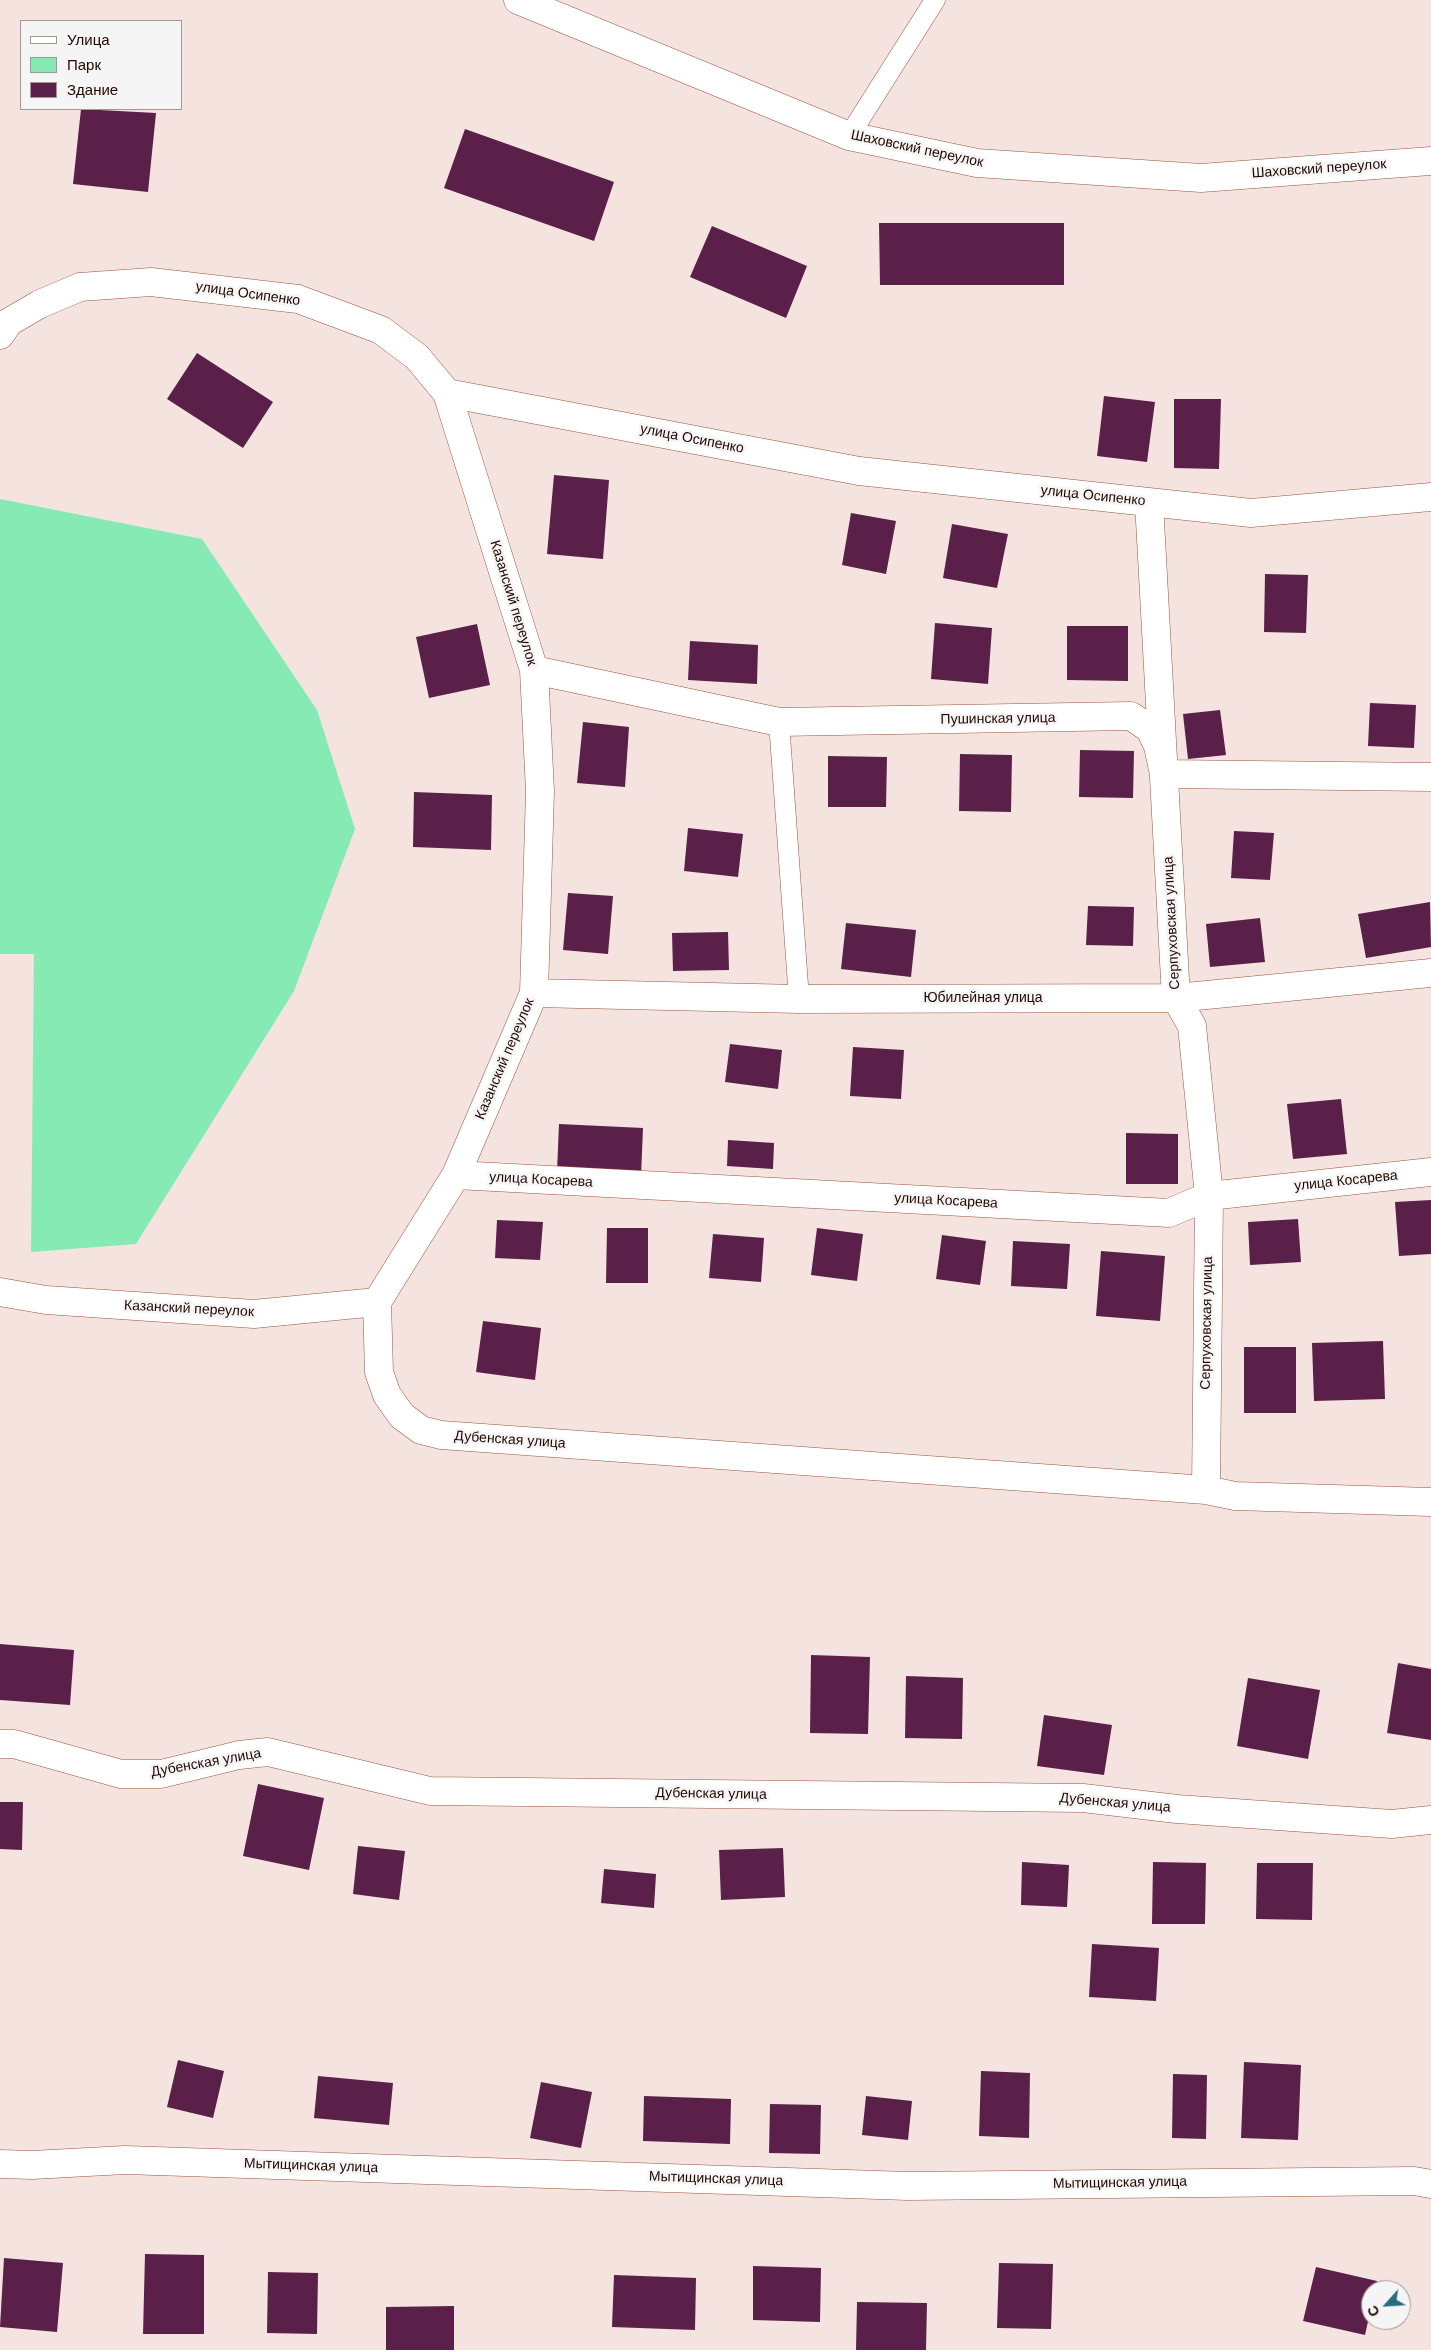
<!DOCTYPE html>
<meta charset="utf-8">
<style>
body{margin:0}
#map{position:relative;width:1431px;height:2350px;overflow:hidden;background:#f4e3de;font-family:Arial,sans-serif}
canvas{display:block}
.legend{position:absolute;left:20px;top:20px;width:162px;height:90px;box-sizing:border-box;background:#f5f5f5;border:1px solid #a19693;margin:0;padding:6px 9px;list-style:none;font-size:15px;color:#220701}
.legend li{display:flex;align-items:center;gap:10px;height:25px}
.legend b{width:25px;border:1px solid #a19693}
.north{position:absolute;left:1361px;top:2280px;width:50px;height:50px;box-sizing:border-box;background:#f5f5f5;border:1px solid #a19693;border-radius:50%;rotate:244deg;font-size:14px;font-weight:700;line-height:20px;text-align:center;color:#220701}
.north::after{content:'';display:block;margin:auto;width:18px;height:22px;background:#2a6c7f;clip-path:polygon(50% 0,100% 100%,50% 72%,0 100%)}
</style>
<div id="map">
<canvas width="1431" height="2350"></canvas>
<ul class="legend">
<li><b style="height:6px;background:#fff"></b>Улица</li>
<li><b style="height:14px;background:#86eab5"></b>Парк</li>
<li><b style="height:14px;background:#5a204a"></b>Здание</li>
</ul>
<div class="north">С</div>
</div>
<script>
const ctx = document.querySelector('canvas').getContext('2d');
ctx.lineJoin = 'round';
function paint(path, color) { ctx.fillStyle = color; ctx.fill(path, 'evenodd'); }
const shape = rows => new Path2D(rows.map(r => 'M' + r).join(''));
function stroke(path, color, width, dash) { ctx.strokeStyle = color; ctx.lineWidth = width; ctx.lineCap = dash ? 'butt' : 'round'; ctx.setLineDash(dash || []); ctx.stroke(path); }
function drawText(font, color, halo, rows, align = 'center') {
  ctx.font = font + ' Arial,sans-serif'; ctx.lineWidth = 5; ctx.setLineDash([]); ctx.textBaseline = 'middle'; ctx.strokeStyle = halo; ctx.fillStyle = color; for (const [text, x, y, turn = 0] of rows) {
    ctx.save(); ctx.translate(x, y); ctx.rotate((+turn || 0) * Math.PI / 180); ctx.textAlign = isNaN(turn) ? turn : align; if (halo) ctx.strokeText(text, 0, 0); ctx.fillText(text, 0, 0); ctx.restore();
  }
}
paint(shape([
 [0,499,202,539,317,710,355,829,294,991,136,1244,31,1252,34,954,0,954]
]), '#86eab5');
paint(shape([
 [81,109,156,113,148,192,73,184],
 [465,129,614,182,594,241,444,188],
 [879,223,1064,223,1064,285,880,285],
 [712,226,807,266,786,318,690,277],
 [197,353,273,402,243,448,167,399],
 [1104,396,1155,402,1147,462,1097,456],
 [1174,399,1221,399,1219,469,1174,468],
 [554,475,609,480,603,559,547,554],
 [851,513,896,521,886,574,842,565],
 [952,524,1008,534,997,588,943,578],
 [1265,574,1308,575,1306,633,1264,632],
 [935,623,992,628,988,684,931,679],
 [477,624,490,685,429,698,416,637],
 [1067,626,1128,626,1128,681,1067,680],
 [690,641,758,645,757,684,688,680],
 [1370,703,1416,705,1414,748,1368,746],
 [1220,710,1226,755,1188,759,1183,714],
 [583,722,629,727,625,787,577,783],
 [1080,750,1134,751,1133,798,1079,797],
 [960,754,1012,755,1011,812,959,811],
 [828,756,887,757,886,807,828,807],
 [414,792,492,795,491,850,413,847],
 [688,828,743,834,738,877,684,871],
 [1234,831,1274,833,1270,880,1231,878],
 [568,893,613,896,608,954,563,950],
 [1430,902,1431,947,1366,958,1358,914],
 [1088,906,1134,907,1133,946,1086,945],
 [1260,918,1265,962,1210,967,1206,924],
 [846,923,916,930,911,977,841,969],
 [728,932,729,970,673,971,672,933],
 [730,1044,782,1050,778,1089,725,1082],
 [853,1047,904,1050,901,1099,850,1096],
 [1341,1099,1347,1154,1293,1159,1287,1104],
 [559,1124,643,1128,641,1176,557,1172],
 [1126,1133,1178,1134,1178,1184,1126,1184],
 [728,1140,774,1143,773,1169,727,1166],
 [1431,1200,1431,1254,1399,1256,1395,1202],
 [1298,1219,1301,1262,1250,1265,1248,1222],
 [497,1220,543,1222,540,1260,495,1258],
 [607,1228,648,1228,648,1283,606,1283],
 [817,1228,863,1234,857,1281,811,1275],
 [713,1234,764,1238,761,1282,709,1278],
 [942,1235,986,1241,980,1285,936,1279],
 [1013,1241,1070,1244,1067,1289,1011,1286],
 [1101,1251,1165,1256,1160,1321,1096,1316],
 [483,1321,541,1328,535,1380,476,1372],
 [1383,1341,1385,1399,1314,1401,1312,1343],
 [1244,1347,1296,1347,1296,1413,1244,1413],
 [0,1644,74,1650,70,1705,0,1700],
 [811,1655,870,1657,868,1734,810,1733],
 [1398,1663,1431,1669,1431,1740,1387,1733],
 [906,1676,963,1678,962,1739,905,1738],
 [1248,1678,1320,1690,1308,1759,1237,1746],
 [1044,1715,1112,1725,1104,1775,1037,1766],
 [258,1784,324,1798,309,1870,243,1856],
 [0,1802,23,1802,22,1850,0,1849],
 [358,1846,405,1851,399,1900,353,1894],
 [783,1848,785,1897,721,1900,719,1850],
 [1022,1862,1069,1865,1067,1907,1021,1905],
 [1153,1862,1206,1863,1205,1924,1152,1924],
 [1257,1863,1313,1863,1312,1920,1256,1919],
 [604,1869,656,1874,654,1908,601,1903],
 [1092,1944,1159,1948,1156,2001,1089,1997],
 [178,2060,224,2071,213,2118,167,2107],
 [1244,2062,1301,2065,1298,2140,1241,2138],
 [981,2071,1030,2073,1029,2138,979,2136],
 [1173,2074,1207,2075,1206,2139,1172,2138],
 [318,2076,393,2083,389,2125,314,2118],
 [541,2082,592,2092,581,2148,530,2138],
 [644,2096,731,2099,730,2144,643,2141],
 [866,2096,912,2101,908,2140,862,2135],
 [770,2104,821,2105,820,2154,769,2153],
 [145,2254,204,2255,204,2334,143,2334],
 [4,2258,63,2263,57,2332,0,2327],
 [999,2263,1053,2264,1051,2329,997,2328],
 [753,2266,821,2268,820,2322,753,2320],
 [1316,2267,1377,2281,1375,2290,1371,2290,1371,2308,1365,2335,1303,2321],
 [268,2272,318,2273,317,2334,267,2333],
 [614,2275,696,2278,695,2330,612,2327],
 [857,2302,927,2303,926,2350,856,2350],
 [454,2306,454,2350,386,2350,386,2307]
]), '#5a204a');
const lane = shape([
 [849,136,935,0],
 [779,722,799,999]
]);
const street = shape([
 [518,0,849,136,977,163,1201,178,1431,161],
 [0,335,9,322,40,304,80,287,151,282,298,299,381,330,417,357,447,393,859,471,1251,513,1431,497],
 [1149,502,1176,998,1192,1026,1209,1196,1206,1490],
 [534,670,779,722,1131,716,1150,729,1158,746,1164,774,1431,777],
 [534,993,799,999,1176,998,1431,973],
 [456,1175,1169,1213,1209,1196,1431,1172],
 [0,1292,46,1300,254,1314,377,1302,456,1175,534,993,540,791,534,670,447,393],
 [377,1302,379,1372,387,1395,402,1416,421,1430,441,1435,1206,1490,1235,1496,1431,1502],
 [0,1744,14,1744,121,1774,161,1774,239,1755,268,1752,430,1791,1083,1798,1177,1809,1392,1824,1431,1820],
 [0,2164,32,2165,125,2160,908,2186,1414,2181,1431,2184]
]);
stroke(lane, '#9b543b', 21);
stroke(street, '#9b543b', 29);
stroke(lane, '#fff', 20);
stroke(street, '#fff', 28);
drawText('14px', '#220701', '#f5f5f5', [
 ["Шаховский переулок",917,149,12],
 ["Шаховский переулок",1319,169,-4],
 ["улица Осипенко",248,294,8],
 ["улица Осипенко",692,439,11],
 ["улица Осипенко",1093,496,6],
 ["Казанский переулок",513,603,73],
 ["Пушинская улица",998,719,-1],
 ["Серпуховская улица",1172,923,-93],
 ["Юбилейная улица",983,998],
 ["Казанский переулок",505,1059,-67],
 ["улица Косарева",541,1180,3],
 ["улица Косарева",1346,1181,-6],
 ["улица Косарева",946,1201,3],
 ["Казанский переулок",189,1309,3],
 ["Серпуховская улица",1207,1323,-89],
 ["Дубенская улица",510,1440,4],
 ["Дубенская улица",206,1763,-10],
 ["Дубенская улица",711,1794,1],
 ["Дубенская улица",1115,1803,5],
 ["Мытищинская улица",311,2166,2],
 ["Мытищинская улица",716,2179,2],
 ["Мытищинская улица",1120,2183,-1]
]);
</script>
